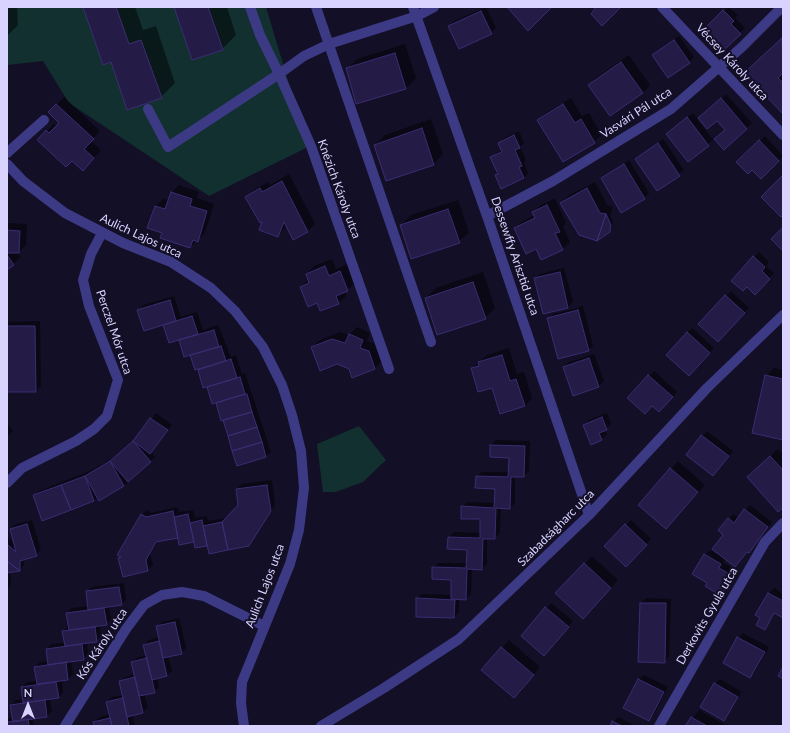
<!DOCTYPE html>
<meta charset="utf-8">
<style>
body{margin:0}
#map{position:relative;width:790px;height:733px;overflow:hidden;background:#130f26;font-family:Lato,sans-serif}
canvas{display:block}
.frame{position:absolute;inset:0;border:8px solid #d9d4ff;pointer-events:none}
.north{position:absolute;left:8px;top:685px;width:40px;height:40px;-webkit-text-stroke:3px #130f26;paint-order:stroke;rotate:0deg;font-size:11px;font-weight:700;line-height:16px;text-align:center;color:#d9d4ff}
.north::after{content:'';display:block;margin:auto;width:14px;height:18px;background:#d9d4ff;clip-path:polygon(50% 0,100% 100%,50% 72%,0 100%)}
</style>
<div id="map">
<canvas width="790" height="733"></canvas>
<div class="frame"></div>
<div class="north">N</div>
</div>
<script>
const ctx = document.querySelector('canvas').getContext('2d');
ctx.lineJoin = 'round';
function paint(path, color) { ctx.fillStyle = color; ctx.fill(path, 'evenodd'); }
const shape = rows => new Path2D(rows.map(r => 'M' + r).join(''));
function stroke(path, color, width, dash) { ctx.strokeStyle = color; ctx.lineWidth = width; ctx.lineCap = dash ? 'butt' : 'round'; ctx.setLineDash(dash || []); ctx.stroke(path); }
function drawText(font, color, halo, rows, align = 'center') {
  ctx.font = font + ' Lato,sans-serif'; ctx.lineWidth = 4; ctx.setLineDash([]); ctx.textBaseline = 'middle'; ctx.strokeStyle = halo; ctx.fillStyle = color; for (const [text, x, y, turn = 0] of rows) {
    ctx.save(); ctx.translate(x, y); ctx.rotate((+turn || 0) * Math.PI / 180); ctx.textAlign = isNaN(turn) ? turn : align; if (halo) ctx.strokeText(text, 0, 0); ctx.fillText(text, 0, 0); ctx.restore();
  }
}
paint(shape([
 [7,7,266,7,308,147,209,196,69,103,43,61,7,65],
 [359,426,386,460,363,482,336,492,323,492,317,444]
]), '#12302f');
paint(shape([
 [7,7,17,7,18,25,7,36],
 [84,7,135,7,143,30,156,26,175,83,161,97,111,61],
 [175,7,227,7,236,35,222,49],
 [486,7,496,28,491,33,449,26,454,21],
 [728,7,738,15,735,18,745,28,720,52,702,33],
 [679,36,694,57,689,62,654,55],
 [783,38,782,72,783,113,750,68],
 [405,44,416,78,406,88,347,69,357,59],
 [629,55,650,85,643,93,589,85,597,77],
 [726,94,752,123,724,148,720,134,726,129,717,119,704,114],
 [64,97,100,131,91,141,101,150,90,162,72,160,38,140,54,124,57,127,61,122,49,112],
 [571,98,582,116,589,113,602,135,594,142,538,120,546,113],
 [693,113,713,140,688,161,672,130],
 [431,119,443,154,434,164,375,145,385,135],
 [519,131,524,143,520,147,526,160,524,163,528,173,524,178,496,175,498,173,491,157,502,150,499,143,504,138],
 [765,136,783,156,761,178,752,169,738,162],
 [663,139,684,170,657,190,636,159],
 [629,160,649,193,644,198,602,179],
 [289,174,315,224,308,231,294,239,287,225,278,236,246,197,254,190,268,182,270,185],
 [595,182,607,205,613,207,610,216,613,222,612,229,609,231,561,203,569,195],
 [179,185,199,192,197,198,214,204,205,233,190,247,163,233,148,228,156,206,163,199,169,200,172,192],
 [555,198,566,223,563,227,570,242,562,249,536,248,516,228,523,221,535,215,533,212,541,205],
 [458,200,469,232,459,242,401,225,411,215],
 [7,223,27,224,26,245,18,253,21,257,7,269],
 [759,252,769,262,766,266,774,273,760,289,732,281],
 [332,259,336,269,348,264,355,283,345,292,346,296,339,303,317,302,301,287,309,279,307,274,314,266],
 [564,268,573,302,568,307,536,278,540,274],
 [483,272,495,308,485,318,426,298,436,288],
 [731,291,749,308,723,336,699,324],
 [174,296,181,317,197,312,203,330,218,325,231,357,236,355,242,374,245,373,271,452,266,456,224,419,222,420,216,402,213,403,207,386,204,387,199,368,191,354,185,356,180,339,164,324,138,310,143,305],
 [583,306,593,346,588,350,548,318,553,314,577,308,587,349,589,349,578,307],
 [40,321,41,386,36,391,7,391,7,322],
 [357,327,370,333,367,341,376,344,382,361,375,368,353,376,350,368,312,347,320,340,340,332,349,335],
 [692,328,714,348,693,370,687,333],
 [509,348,517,374,524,372,532,398,525,406,492,387,472,368,487,355],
 [594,354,604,381,599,386,574,395,564,367,569,362],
 [774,368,783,370,783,439,766,376],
 [654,371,677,392,664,406,652,405,629,398],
 [156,413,172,425,151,452,155,457,124,486,100,500,98,496,94,500,34,496,39,491,90,471,116,456,135,440],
 [607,413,611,424,605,430,607,434,602,439,584,425,589,420],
 [7,423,13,431,7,437],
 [707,431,733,451,713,475,702,436],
 [496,440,530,441,529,471,524,476,515,476,515,503,510,508,501,507,500,533,495,538,487,538,487,564,482,569,472,568,471,594,466,599,459,599,459,612,454,617,417,599,422,594,452,595,452,579,433,568,438,563,467,563,468,549,449,537,454,532,481,533,481,518,462,507,467,502,495,503,496,488,477,476,482,472,510,472,510,457,491,445],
 [778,449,783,454,783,507,755,470],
 [678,461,705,485,673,520,639,505],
 [272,480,275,505,248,545,208,545,196,547,195,541,179,537,158,541,150,554,153,565,148,570,123,576,119,558,142,515,147,510,151,513,177,507,179,512,193,510,195,518,207,516,208,521,227,518,239,505,237,489,242,484],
 [750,505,772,522,749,552,725,559,723,562,737,571,721,594,708,583,705,555,710,550,718,555,729,519,733,514,739,518],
 [32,520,41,550,36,555,24,559,24,565,19,570,10,572,11,585,7,590,7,537,14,542,11,529,16,524],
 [631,520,651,539,626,565,606,546],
 [592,556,618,580,590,610,556,593],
 [124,583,126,600,121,604,109,606,111,619,106,624,100,625,101,636,96,641,87,643,88,654,83,659,71,661,73,674,68,679,62,680,63,693,58,698,50,699,52,711,47,716,33,718,34,726,7,726,7,719,13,718,11,705,16,700,24,699,22,687,27,682,37,681,35,667,40,662,49,661,47,649,52,644,65,643,63,631,69,626,67,613,72,608,89,606,87,592,92,587],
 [774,588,783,594,783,617,775,613,764,629,762,618,756,615,769,593],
 [646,598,671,599,669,657,664,662,641,603],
 [551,603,573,621,549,650,522,636],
 [179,618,186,648,181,653,168,656,172,671,167,675,157,678,159,687,154,692,144,694,148,707,143,712,132,714,135,726,95,726,94,722,99,717,110,714,107,702,112,697,123,695,120,682,125,677,135,674,132,662,137,658,147,655,144,645,149,640,159,637,157,627,162,622],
 [743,633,769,647,755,672,750,677,738,638],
 [509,640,540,667,522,689,483,670],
 [644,675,668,687,654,714,649,719,639,679],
 [720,679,742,692,724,720,715,684],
 [699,710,727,726,686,726],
 [618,717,636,726,611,726]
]), '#0007');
const building = shape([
 [83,7,116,7,129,44,141,40,162,98,127,110,111,62,103,65,83,7],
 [174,7,208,7,223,50,192,60,174,7],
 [507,7,550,7,551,8,528,31,507,7],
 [596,7,621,7,602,26,591,14,596,7],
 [723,10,734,21,731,24,741,34,720,54,700,33,723,10],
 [481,11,492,34,459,49,448,26,481,11],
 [782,38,783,73,778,78,783,83,783,114,744,73,782,38],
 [674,40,690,63,668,78,652,55,674,40],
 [395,53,406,89,356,104,346,68,395,53],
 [621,62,643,93,610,116,588,85,621,62],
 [721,98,747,129,724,150,714,139,725,130,717,121,707,129,698,118,721,98],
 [56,104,94,139,84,149,94,158,83,171,72,161,66,167,37,140,46,130,49,133,59,123,48,112,56,104],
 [563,104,575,123,581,119,595,143,563,162,537,120,563,104],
 [687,117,709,146,688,162,666,134,687,117],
 [422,128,434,165,386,181,374,145,422,128],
 [514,135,520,148,515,150,522,166,519,167,524,178,501,189,495,175,498,174,490,157,502,152,498,143,514,135],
 [759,140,779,161,761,179,752,170,748,174,736,162,759,140],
 [658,143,680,176,657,191,635,159,658,143],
 [624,164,645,199,621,213,601,178,624,164],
 [783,175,783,215,781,217,761,197,783,175],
 [282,181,308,232,293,240,284,222,278,237,259,230,262,222,260,223,245,197,260,188,262,192,282,181],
 [587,188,600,213,606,214,597,241,579,235,560,203,587,188],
 [171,192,192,199,190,206,207,211,198,242,193,240,190,248,160,238,162,233,147,228,155,206,165,209,171,192],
 [547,205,560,232,555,233,563,250,541,260,536,249,526,254,514,228,535,218,532,212,547,205],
 [448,209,460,243,411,259,400,225,448,209],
 [606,214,611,225,610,232,597,241,606,214],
 [783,227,783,251,771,239,783,227],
 [7,230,20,231,19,253,7,253,7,230],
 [7,255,14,265,7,270,7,255],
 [753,256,765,267,762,271,770,279,755,295,747,287,743,291,731,281,753,256],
 [325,266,329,276,340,271,348,291,336,296,339,304,320,311,317,303,308,307,300,287,309,283,306,274,325,266],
 [560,272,568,308,543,314,534,278,560,272],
 [473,282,486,319,437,335,425,298,473,282],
 [725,295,745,313,718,342,698,324,725,295],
 [170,300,176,321,144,331,137,310,170,300],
 [578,310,589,351,558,359,547,318,578,310],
 [192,316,198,334,169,343,163,325,192,316],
 [7,326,35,326,36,392,7,392,7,326],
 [214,330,219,347,184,357,179,340,214,330],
 [687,332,710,353,689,376,666,355,687,332],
 [349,334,363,340,360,348,369,351,375,369,352,378,349,369,337,364,320,371,311,347,332,339,345,343,349,334],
 [221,346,226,361,195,370,190,355,221,346],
 [502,355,510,381,516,379,525,406,500,414,492,388,478,392,471,368,479,366,478,362,502,355],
 [589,358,599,387,573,396,563,367,589,358],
 [231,359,237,378,203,388,198,370,231,359],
 [648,375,673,397,659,412,652,406,645,414,627,398,648,375],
 [765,375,783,379,783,440,752,433,765,375],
 [240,377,245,394,212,404,207,387,240,377],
 [245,394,247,394,252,412,221,421,216,403,245,394],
 [252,412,257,427,228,436,223,420,252,412],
 [602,417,607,430,599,433,602,440,591,445,583,425,602,417],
 [150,418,168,430,150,454,133,441,150,418],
 [257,427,262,442,232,451,228,436,257,427],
 [701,435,729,456,713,476,686,455,701,435],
 [133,441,151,462,128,482,110,461,133,441],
 [262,442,266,457,237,466,232,451,262,442],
 [490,445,525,446,524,477,511,477,510,509,496,508,495,539,483,539,482,570,467,569,466,600,451,599,451,580,432,579,432,567,466,568,467,550,447,549,448,537,480,538,480,519,461,519,461,506,494,508,495,489,475,488,476,476,508,477,509,458,490,457,490,445],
 [770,456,783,470,783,508,778,512,747,477,770,456],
 [110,461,124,486,99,501,85,476,110,461],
 [670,468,698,492,666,529,638,505,670,468],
 [85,476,94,501,71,510,61,485,85,476],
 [61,485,71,510,42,521,33,495,61,485],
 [267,485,271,511,249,546,228,550,222,522,238,505,236,489,267,485],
 [744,509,768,527,749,553,747,552,735,567,712,549,723,535,718,530,728,518,734,523,744,509],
 [173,511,178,538,156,542,146,560,148,571,123,577,118,558,121,557,117,555,141,514,146,517,173,511],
 [188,514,194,542,179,545,174,517,188,514],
 [202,520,207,546,195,548,190,523,202,520],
 [222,522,228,550,209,554,203,526,222,522],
 [27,524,37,556,20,561,20,571,7,561,7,544,16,552,10,529,27,524],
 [625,524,647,545,626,567,604,546,625,524],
 [704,554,721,564,719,568,733,576,721,596,705,586,707,583,692,574,704,554],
 [7,561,20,571,7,573,7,561],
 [584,563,611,588,583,619,555,593,584,563],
 [119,587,122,605,88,610,86,591,119,587],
 [768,593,783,601,783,618,774,613,765,630,756,625,760,618,755,615,768,593],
 [416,598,455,600,454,618,416,617,416,598],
 [640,603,666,603,665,663,638,662,640,603],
 [545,607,569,627,544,656,521,636,545,607],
 [104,608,107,625,69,630,66,613,104,608],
 [175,622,182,654,163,658,156,626,175,622],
 [95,627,97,642,65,646,62,631,95,627],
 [737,637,765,652,750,678,723,663,737,637],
 [159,641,167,676,152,680,143,645,159,641],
 [82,644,84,660,48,665,46,649,82,644],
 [501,647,534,675,514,698,481,670,501,647],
 [147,658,155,693,139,696,131,662,147,658],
 [66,662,68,680,37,684,34,667,66,662],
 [783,667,783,679,778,676,783,667],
 [135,677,143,713,127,717,119,681,135,677],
 [638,679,664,692,649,721,623,708,638,679],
 [56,682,59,698,23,703,21,687,56,682],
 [714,683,738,697,724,721,700,707,714,683],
 [123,698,129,726,112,726,106,702,123,698],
 [45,700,47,717,13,722,10,705,45,700],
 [691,717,707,726,685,726,691,717],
 [110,718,112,726,94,726,93,722,110,718],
 [28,719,29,726,7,726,7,722,28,719],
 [612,721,622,726,610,726,612,721]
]);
paint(building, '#241b47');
stroke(building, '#3b2d73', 1);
stroke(shape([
 [316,7,431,342],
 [413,7,487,216,589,515],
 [662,7,783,135],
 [148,109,168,147,279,74,260,35,250,7],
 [7,153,44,120],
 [7,164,23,181,65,213,123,243,171,262,211,288,235,311,263,347,282,385,292,415,301,451,304,488,299,530,290,564,242,682,241,703,244,726],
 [487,216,553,181,671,109,742,47,782,7],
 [389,369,311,146,279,74,304,56,329,44,417,16,434,7],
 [7,483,22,468,76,441,94,429,107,416,118,380,89,306,83,280,91,254,102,233],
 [65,726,126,629,144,605,162,595,182,592,204,596,264,626],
 [321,726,384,688,459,639,589,515,707,388,783,315],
 [659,726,765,542,783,523]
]), '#3d3a85', 10);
drawText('12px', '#d9d4ff', '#130f26', [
 ["Vécsey Károly utca",732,62,47],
 ["Vasvári Pál utca",636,113,-33],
 ["Knézich Károly utca",339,189,70],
 ["Aulich Lajos utca",141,236,25],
 ["Dessewffy Arisztid utca",515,256,71],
 ["Perczel Mór utca",114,332,71],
 ["Szabadságharc utca",556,528,-45],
 ["Aulich Lajos utca",265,586,-69],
 ["Derkovits Gyula utca",707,616,-60],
 ["Kós Károly utca",102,644,-57]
]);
</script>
